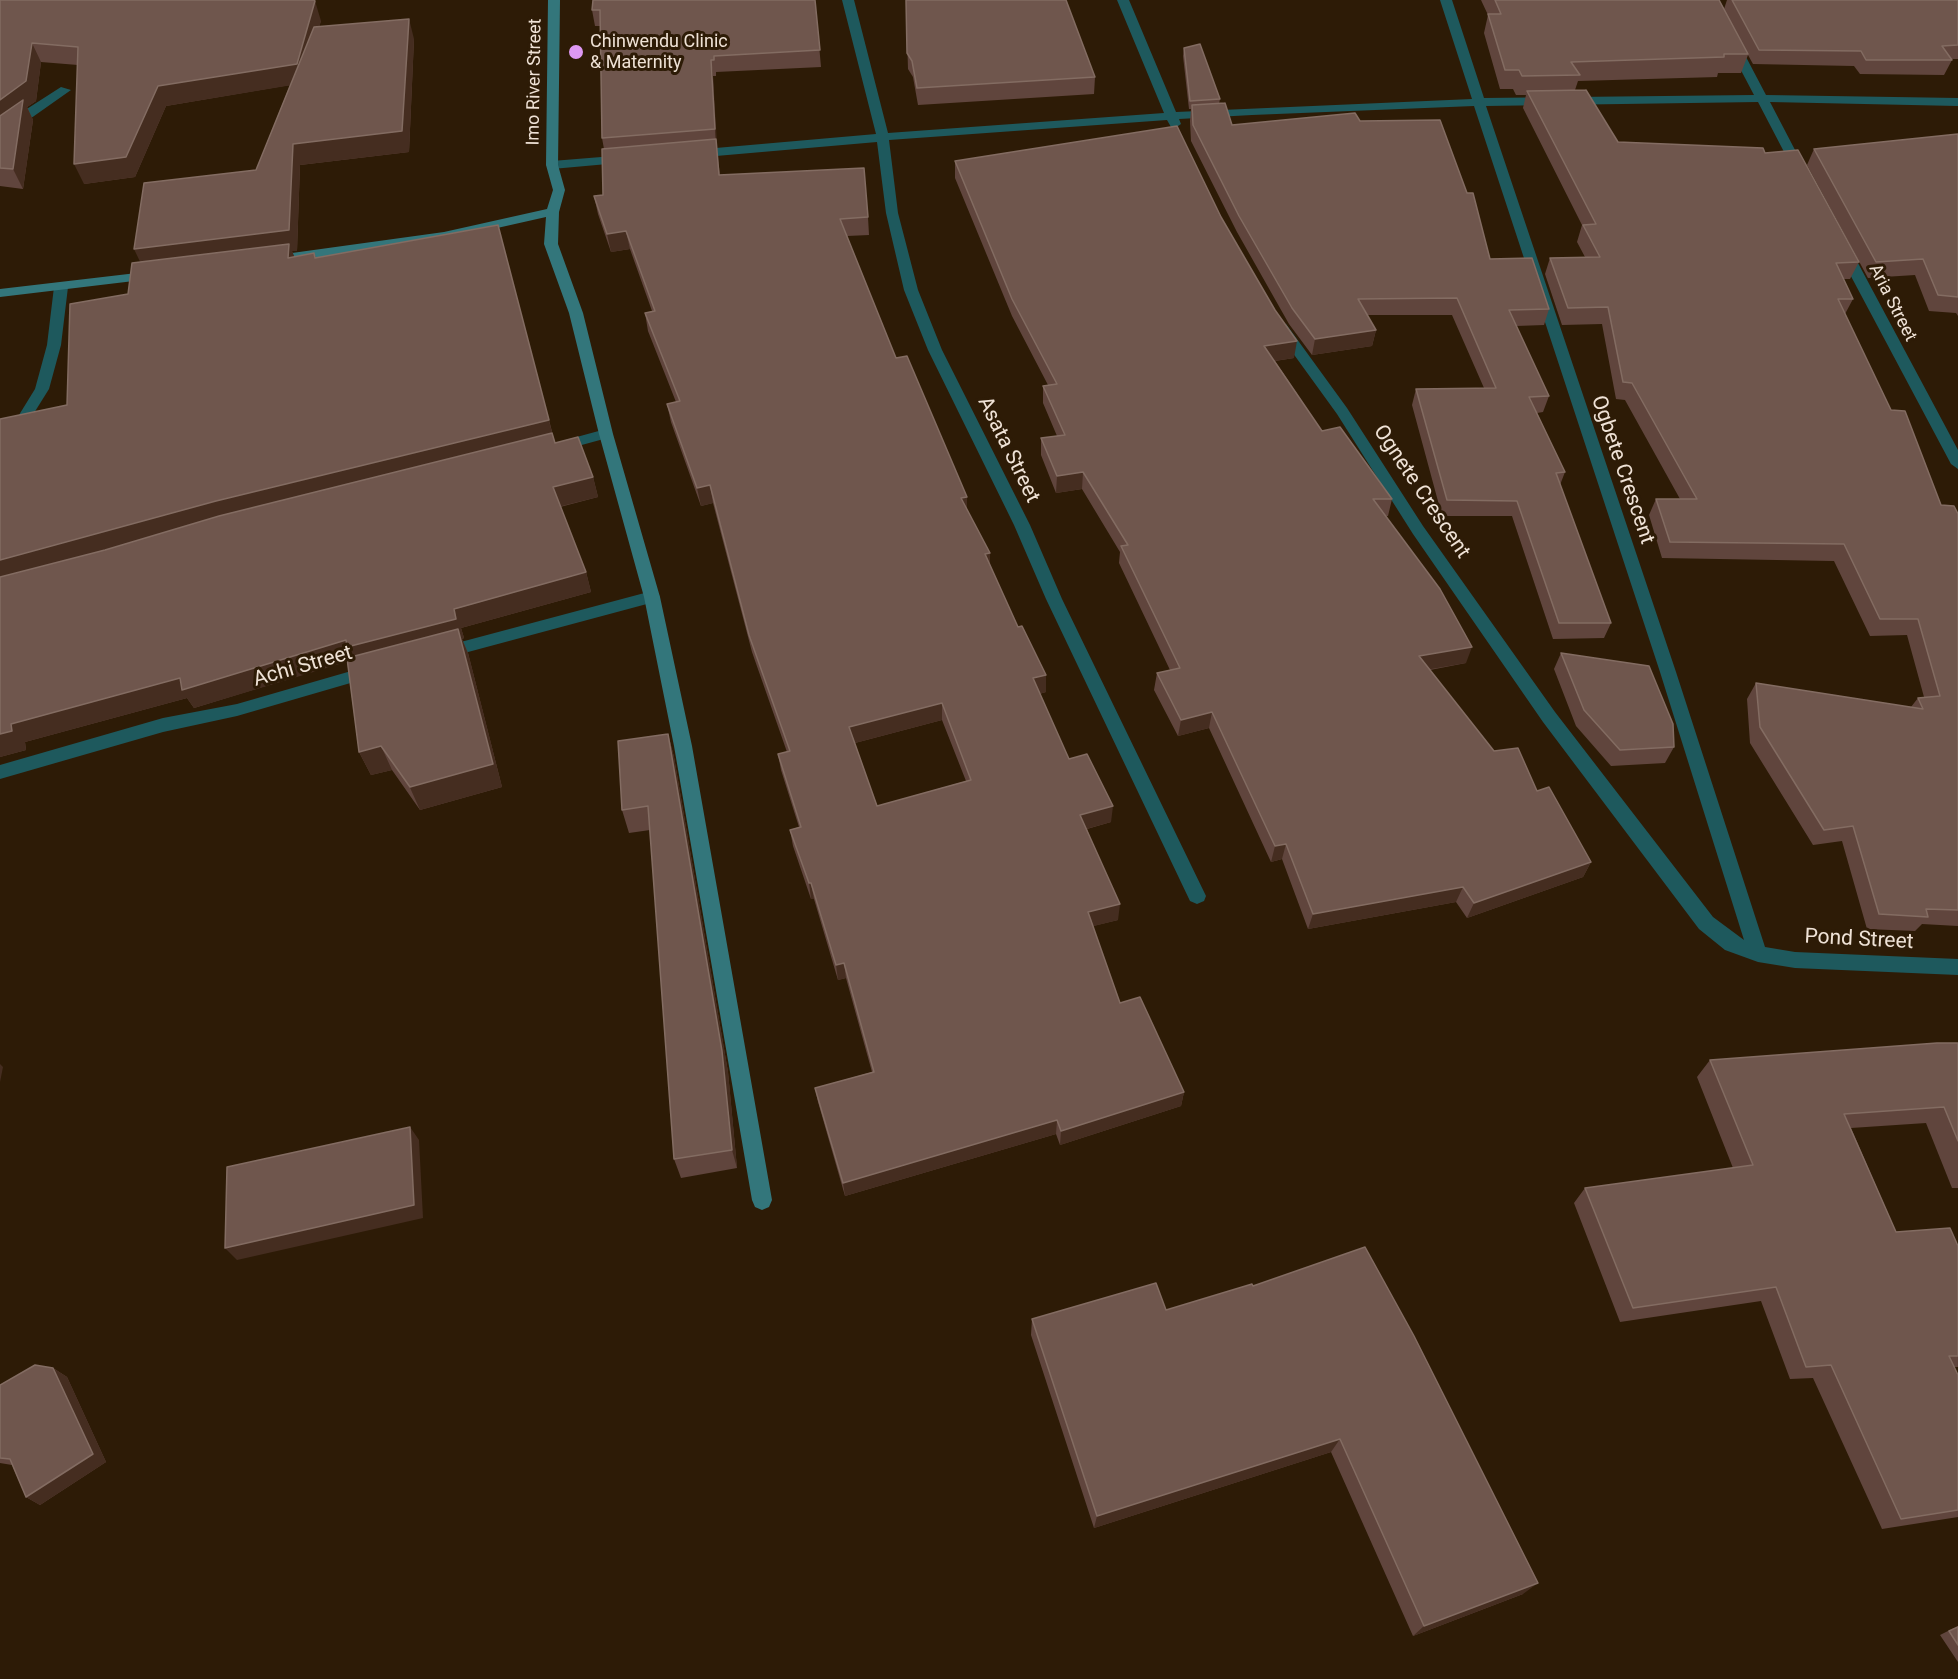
<!DOCTYPE html>
<style>
body{margin:0}
canvas{display:block;background:#2d1b06}
</style>
<canvas width="1958" height="1679"></canvas>
<script>
const ctx = document.querySelector('canvas').getContext('2d');
ctx.lineJoin = 'round';
const shape = rows => new Path2D(rows.map(r => 'M' + r).join(''));
function paint(path, color) { ctx.fillStyle = color; ctx.fill(path, 'evenodd'); }
function stroke(path, color, width, dash) { ctx.strokeStyle = color; ctx.lineWidth = width; ctx.lineCap = dash ? 'butt' : 'round'; ctx.setLineDash(dash || []); ctx.stroke(path); }
function drawText(font, color, halo, rows, align = 'center') {
  ctx.font = font + ' Roboto,sans-serif'; ctx.lineWidth = 6; ctx.setLineDash([]); ctx.textBaseline = 'middle'; ctx.strokeStyle = halo; ctx.fillStyle = color; for (const [text, x, y, turn = 0] of rows) {
    ctx.save(); ctx.translate(x, y); ctx.rotate((+turn || 0) * Math.PI / 180); ctx.textAlign = isNaN(turn) ? turn : align; if (halo) ctx.strokeText(text, 0, 0); ctx.fillText(text, 0, 0); ctx.restore();
  }
}
paint(shape([
 [842,0,854,0,888,133,1164,113,1117,0,1129,0,1176,112,1472,99,1440,0,1452,0,1484,98,1754,95,1704,0,1716,0,1766,95,1958,98,1958,106,1770,102,1806,171,1800,175,1794,171,1758,102,1486,106,1676,672,1765,947,1795,952,1958,959,1958,975,1795,968,1758,962,1725,950,1699,929,1543,722,1413,534,1337,414,1274,327,1281,323,1286,324,1347,408,1423,526,1555,712,1713,917,1744,940,1660,672,1474,106,1252,115,1179,119,1181,124,1175,128,1171,127,1167,120,889,140,898,213,918,290,942,350,1030,525,1062,599,1206,896,1204,901,1197,904,1190,901,1046,599,1014,525,928,350,904,290,886,213,877,142,693,158,687,154,693,150,876,134,842,0],
 [61,87,71,90,0,140,0,129,5,123,61,87],
 [626,155,632,159,630,162,552,169,546,165,552,161,626,155],
 [1844,246,1851,250,1958,450,1958,469,1951,464,1837,250,1844,246],
 [61,283,68,287,61,345,49,389,29,421,0,433,0,422,19,415,35,389,47,345,54,287,61,283],
 [606,429,613,434,611,437,556,452,549,447,551,444,606,429],
 [652,591,658,593,660,597,658,601,442,659,434,653,442,647,652,591],
 [372,665,378,667,380,671,378,675,237,716,163,732,0,779,0,765,163,718,237,704,372,665]
]), '#1e595d');
paint(shape([
 [548,0,560,0,558,165,565,190,559,212,558,244,583,313,613,434,660,597,692,746,772,1200,769,1207,762,1210,755,1207,752,1200,674,746,644,597,599,434,569,313,544,244,546,217,444,240,292,261,285,257,292,253,444,232,547,209,553,190,546,165,548,0],
 [154,271,159,272,159,278,0,297,0,289,154,271]
]), '#33767b');
paint(shape([
 [0,0,321,21,319,26,414,39,409,152,300,165,297,251,292,251,294,257,314,253,316,258,498,225,555,443,593,477,598,497,560,507,586,572,591,592,461,628,464,638,462,639,468,653,502,787,420,810,392,770,371,775,359,752,347,661,194,708,187,698,25,742,26,750,0,757,0,419,67,405,128,294,140,262,256,170,290,85,166,106,135,177,84,184,78,65,41,62,36,101,27,107,33,120,23,189,0,186],
 [815,0,821,67,716,72,716,76,713,76,716,145,720,175,868,217,869,235,847,236,896,358,967,510,990,565,1018,627,1046,675,1046,692,1039,694,1069,759,1111,822,1087,829,1118,920,1093,926,1120,1003,1184,1092,1181,1106,1060,1145,1056,1134,845,1196,818,1102,815,1088,872,1072,846,978,838,980,814,899,811,899,793,846,790,830,799,827,781,770,778,754,787,752,752,652,713,503,701,506,671,422,667,404,676,402,648,331,645,313,652,311,630,249,611,252,598,214,594,196,603,195,604,149,602,138,600,26,595,26,592,10],
 [942,720,966,781,877,806,855,743],
 [906,0,1095,77,1094,94,918,105,913,77,908,69],
 [1481,0,1719,0,1724,9,1727,0,1958,0,1958,59,1951,59,1952,60,1944,75,1860,74,1854,66,1753,64,1748,55,1741,73,1718,73,1717,77,1578,81,1575,90,1618,142,1765,153,1859,262,1850,279,1843,279,1853,299,1845,314,1891,410,1941,505,1958,514,1958,926,1922,924,1915,931,1867,929,1842,841,1813,845,1750,743,1747,699,1756,683,1911,707,1918,698,1924,697,1907,635,1870,636,1834,561,1662,558,1649,515,1656,499,1680,499,1625,400,1616,399,1602,324,1562,325,1545,274,1550,258,1585,257,1577,242,1582,225,1523,108,1526,95,1516,95,1513,89,1500,89,1484,33,1488,15],
 [1184,48,1220,99,1219,104,1232,125,1360,121,1490,259,1549,309,1544,325,1516,326,1549,396,1543,412,1537,413,1565,472,1560,485,1611,623,1604,638,1553,639,1512,516,1442,516,1412,405,1416,389,1484,388,1452,315,1367,315,1376,330,1372,346,1312,355,1289,324,1237,232,1191,141,1190,121,1191,109,1189,109,1183,56],
 [1958,134,1958,316,1956,313,1929,311,1915,275,1868,278,1807,165,1814,149],
 [955,161,1221,217,1294,358,1275,361,1322,431,1392,499,1388,516,1385,516,1466,663,1430,670,1494,751,1537,791,1591,862,1583,877,1467,918,1456,902,1308,929,1282,859,1271,862,1209,728,1178,736,1154,690,1157,673,1170,670,1119,563,1120,552,1082,489,1056,493,1041,455,1041,438,1057,436,1043,403,1043,386,1048,385,1012,316,955,178],
 [1561,653,1674,747,1665,763,1611,766,1576,726,1554,669],
 [668,734,674,757,728,1072,737,1168,681,1178,674,1159,650,830,629,833,622,810],
 [1958,1043,1958,1188,1952,1188,1926,1123,1851,1128,1896,1232,1958,1246,1958,1367,1954,1367,1958,1375,1958,1517,1882,1529,1813,1378,1790,1379,1761,1301,1620,1322,1574,1203,1585,1188,1733,1168,1697,1077,1710,1060],
 [1253,1286,1523,1594,1413,1636,1331,1452,1094,1528,1031,1335,1032,1319,1166,1310],
 [53,1368,67,1377,106,1462,40,1505,26,1497,12,1465,0,1463,0,1385],
 [1958,1626,1958,1662,1940,1635]
]), '#60453d');
paint(shape([
 [315,1,321,21,304,83,166,106,135,177,84,184,74,164,158,86],
 [409,19,414,39,409,152,300,165,297,251,292,251,297,263,144,270,134,249,289,230,293,144],
 [32,43,41,62,36,101,27,107,33,120,23,189,13,169,0,126,0,100],
 [711,60,713,76,717,145,715,129],
 [716,139,718,157,721,193,719,175],
 [498,225,554,440,0,583,0,560],
 [626,231,630,249,611,252,607,234],
 [1376,330,1372,346,1312,355,1315,339],
 [1297,341,1294,358,1261,363,1264,346],
 [1083,472,1082,489,1056,493,1057,476],
 [593,477,598,497,558,507,553,487],
 [710,485,713,503,701,506,697,488],
 [967,497,967,515,961,498],
 [990,553,990,571,985,554],
 [586,572,591,592,461,628,464,638,462,639,468,653,502,787,420,810,353,660,194,708,187,698,25,742,26,750,0,757,0,734,11,724,180,678,346,640],
 [1472,647,1466,663,1414,672,1419,656],
 [1046,675,1046,692,1032,696,1033,678],
 [942,703,942,720,851,744,849,727],
 [1212,712,1209,728,1178,736,1181,720],
 [668,734,674,757,728,1072,737,1168,732,1150],
 [381,746,392,770,371,775,359,752],
 [1113,806,1111,822,1079,831,1080,815],
 [1286,844,1282,859,1271,862,1275,846],
 [1591,862,1583,877,1467,918,1474,903],
 [809,883,811,883,814,899,811,899],
 [1463,887,1456,902,1308,929,1313,914],
 [1120,904,1118,920,1086,928,1088,912],
 [844,963,846,978,838,980,836,965],
 [0,1064,3,1067,0,1082],
 [1184,1092,1181,1106,1060,1145,1061,1131],
 [1057,1120,1056,1134,845,1196,843,1183],
 [410,1127,419,1140,423,1218,237,1260,225,1248],
 [53,1368,67,1377,106,1462,40,1505,26,1497],
 [1340,1439,1331,1452,1094,1528,1097,1516],
 [1538,1583,1523,1594,1413,1636,1424,1626]
]), '#452d20');
const building = shape([
 [0,0,314,0,315,1,297,64,158,86,126,157,74,164,78,47,32,43,26,81,0,100,0,0],
 [593,0,815,0,820,50,714,56,714,60,711,60,715,129,602,138,600,10,592,10,593,0],
 [906,0,1066,0,1095,77,917,88,912,61,907,53,906,0],
 [1495,0,1719,0,1748,54,1724,54,1724,57,1571,62,1580,75,1522,76,1519,70,1505,70,1488,14,1501,14,1495,0],
 [1732,0,1958,0,1958,45,1942,46,1952,60,1866,60,1861,51,1759,50,1732,0],
 [409,19,402,131,293,144,289,230,134,249,144,183,256,170,314,27,409,19],
 [1200,44,1220,99,1190,101,1184,48,1200,44],
 [1586,90,1618,142,1763,148,1765,153,1798,150,1859,262,1836,263,1853,299,1838,299,1891,410,1905,411,1941,505,1954,506,1958,514,1958,910,1926,909,1928,917,1879,914,1853,826,1824,830,1760,727,1756,683,1923,709,1918,698,1940,696,1918,619,1880,619,1844,544,1670,542,1656,499,1697,499,1632,383,1623,382,1608,307,1568,308,1550,258,1600,257,1583,225,1596,224,1527,91,1586,90],
 [23,100,13,169,0,168,0,116,23,100],
 [1225,103,1232,125,1355,113,1360,121,1440,120,1467,193,1473,193,1490,259,1532,258,1549,309,1509,310,1549,396,1529,397,1565,472,1556,473,1611,623,1559,623,1517,501,1447,500,1416,389,1496,388,1457,298,1358,299,1376,330,1315,339,1292,308,1239,216,1193,125,1192,105,1225,103],
 [1177,126,1221,217,1275,310,1297,341,1264,346,1322,431,1340,427,1392,499,1373,499,1440,589,1472,647,1419,656,1494,751,1518,748,1537,791,1549,787,1591,862,1474,903,1463,887,1313,914,1286,844,1275,846,1212,712,1181,720,1157,673,1180,668,1121,546,1128,545,1083,472,1057,476,1041,438,1065,435,1043,386,1057,384,1012,299,955,161,1177,126],
 [1958,134,1958,297,1938,295,1923,259,1876,262,1814,149,1958,134],
 [716,139,719,175,864,168,868,217,840,219,896,358,907,356,967,497,961,498,990,553,985,554,1018,627,1022,626,1046,675,1033,678,1069,759,1087,754,1113,806,1080,815,1120,904,1088,912,1120,1003,1140,997,1184,1092,1061,1131,1057,1120,843,1183,815,1088,874,1072,844,963,836,965,811,883,809,883,790,830,801,827,778,754,790,751,749,635,710,485,697,488,667,404,680,401,645,313,655,311,626,231,607,234,594,196,603,195,602,149,716,139],
 [942,703,971,780,877,806,849,727,942,703],
 [498,225,549,420,216,501,0,560,0,419,67,405,70,304,128,294,132,263,289,244,288,258,314,253,315,258,498,225],
 [552,433,555,443,578,437,593,477,553,487,586,572,454,609,456,619,347,647,346,640,182,690,180,678,11,724,12,731,0,734,0,577,105,550,219,516,552,433],
 [458,629,493,764,410,787,381,746,359,752,347,658,458,629],
 [1561,653,1649,666,1673,724,1674,747,1620,750,1584,710,1561,653],
 [668,734,722,1051,732,1150,674,1159,648,806,622,810,618,741,668,734],
 [1937,1043,1958,1043,1958,1141,1944,1107,1844,1114,1896,1232,1950,1228,1958,1246,1958,1356,1949,1356,1958,1375,1958,1510,1901,1519,1831,1365,1806,1367,1776,1287,1633,1308,1585,1188,1753,1165,1710,1060,1937,1043],
 [410,1127,414,1205,225,1248,227,1167,410,1127],
 [1365,1247,1414,1336,1538,1583,1424,1626,1340,1439,1097,1516,1032,1319,1156,1283,1166,1310,1252,1284,1253,1286,1365,1247],
 [35,1365,53,1368,93,1454,26,1497,10,1459,0,1458,0,1385,35,1365],
 [1958,1627,1958,1645,1949,1631,1958,1627]
]);
paint(building, '#6f564d');
stroke(building, '#836c62', 1.5);
for (const [x, y, r, color] of [
 [576,52,8,"#de98f3"]
]) { const dot = new Path2D(); dot.arc(x, y, r, 0, 2 * Math.PI); ctx.fillStyle = color; ctx.fill(dot); stroke(dot, '#2d1b06', 2); }
drawText('18px', '#efe2d6', '#2d1b06', [
 ["Chinwendu Clinic",590,42],
 ["& Maternity",590,63]
], 'left');
drawText('18px', '#efe2d6', '#2d1b06', [
 ["Imo River Street",535,82,-89],
 ["Aria Street",1892,303,63]
]);
drawText('21px', '#efe2d6', '#2d1b06', [
 ["Asata Street",1008,450,64],
 ["Ogbete Crescent",1622,470,71],
 ["Ognete Crescent",1421,492,56],
 ["Achi Street",303,667,-16],
 ["Pond Street",1859,940,3]
]);
</script>
